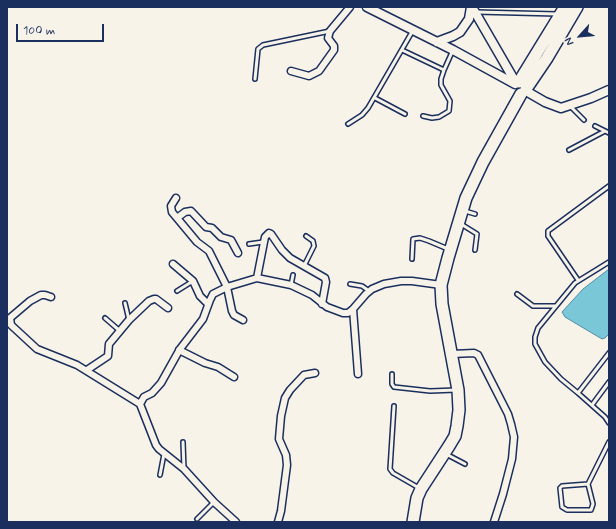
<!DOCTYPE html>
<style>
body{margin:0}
#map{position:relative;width:616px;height:529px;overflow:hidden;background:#f7f3e8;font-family:Mynerve,sans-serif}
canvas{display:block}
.frame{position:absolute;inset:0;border:8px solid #1b2f5e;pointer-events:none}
.north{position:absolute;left:560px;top:16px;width:40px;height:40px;-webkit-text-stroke:3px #f7f3e8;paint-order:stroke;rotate:243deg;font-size:11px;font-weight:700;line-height:16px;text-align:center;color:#1b2f5e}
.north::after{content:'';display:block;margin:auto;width:14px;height:18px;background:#1b2f5e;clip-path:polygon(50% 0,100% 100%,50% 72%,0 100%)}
.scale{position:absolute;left:16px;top:24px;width:88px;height:18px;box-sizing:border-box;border:2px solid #1b2f5e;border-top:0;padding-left:5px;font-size:12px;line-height:14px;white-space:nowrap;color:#1b2f5e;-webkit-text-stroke:3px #f7f3e8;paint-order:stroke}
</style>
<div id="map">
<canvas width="616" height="529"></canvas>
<div class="frame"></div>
<div class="north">N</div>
<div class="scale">100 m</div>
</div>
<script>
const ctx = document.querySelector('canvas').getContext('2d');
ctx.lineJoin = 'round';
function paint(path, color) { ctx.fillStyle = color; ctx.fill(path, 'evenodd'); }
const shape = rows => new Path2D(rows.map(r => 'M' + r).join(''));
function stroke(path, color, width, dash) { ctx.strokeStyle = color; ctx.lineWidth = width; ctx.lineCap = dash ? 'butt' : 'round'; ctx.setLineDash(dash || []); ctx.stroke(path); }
const water = shape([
 [609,269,609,334,605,338,602,339,565,317,562,312,583,289,609,269]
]);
paint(water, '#7ac8d7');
stroke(water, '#548ba7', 1);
const lane = shape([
 [476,12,557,14],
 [402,50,444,70],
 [255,79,258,49,263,45,330,31],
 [375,98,405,114],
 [570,106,584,120],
 [423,116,432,118,439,117,449,111,450,101,441,85,441,79,444,70,453,50],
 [348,124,362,115,368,108,412,32],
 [595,126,609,133],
 [569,150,605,131],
 [465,211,475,214],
 [461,224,477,234,475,250],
 [249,244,263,242],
 [412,259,413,239,420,238,429,241,448,249],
 [609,262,575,283,538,328,535,337,535,344,545,362,561,379,578,393,605,417,609,423],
 [304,266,314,246,313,241,306,236],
 [578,280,548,236,548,231,609,186],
 [350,284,362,286,369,291],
 [291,285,293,275],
 [177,291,193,281],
 [517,294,533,306,555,306],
 [125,303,129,320],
 [105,318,120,331],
 [392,374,392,384,394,387,430,391,456,390],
 [578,393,609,353],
 [592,405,609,382],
 [394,406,390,469,393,473,419,488],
 [183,442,184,469],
 [446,454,465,464],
 [160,475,164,454],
 [588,484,593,504,591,510,567,510,562,507,560,488,562,486,588,484,609,442],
 [197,519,214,502]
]);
const street = shape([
 [291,71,309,76,319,71,334,50,334,46,328,38,330,31,350,7],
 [176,198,171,206,172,212,197,242,209,251,227,287,232,311,234,315,243,320],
 [177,218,185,212,191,211,206,227,212,228,221,237,231,240,238,253],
 [173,264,193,281,200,296,208,304],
 [257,278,265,237,269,233,271,234,282,250,290,258,325,278,326,282,322,304],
 [51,297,45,295,41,295,30,301,10,318,11,325,37,349,77,365,140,404,156,445,159,449,184,469,214,502,236,522],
 [353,309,358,374],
 [179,350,205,363,218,367,234,377],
 [452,354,474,353,478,355,508,414,511,424,514,437,512,459,503,494,494,522],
 [87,370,108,356,109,344,129,320,149,301,154,299,156,299,168,308],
 [140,404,144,397,152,393,161,383,180,349,203,319,210,300,213,294,227,287,257,278,291,285,312,295,327,307,343,313,348,313,353,309,366,294,372,289,384,284,401,281,412,281,441,285],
 [278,522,281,511,287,465,286,455,279,439,281,416,285,398,290,390,304,375,315,373]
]);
const secondary = shape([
 [367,7,453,50,515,84],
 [472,7,516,83],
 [437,42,453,36,460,32,469,19,471,7],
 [526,91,545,102,561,108,591,98,609,90]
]);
const highway = shape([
 [519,82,565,7],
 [526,89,547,58,577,7],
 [413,522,417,498,421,489,449,446,455,436,457,426,459,410,458,390,442,304,441,285,448,258,466,198,483,162,521,94]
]);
stroke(lane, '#1b2f5e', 6);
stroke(street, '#1b2f5e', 9);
stroke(secondary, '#1b2f5e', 11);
stroke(highway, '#1b2f5e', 14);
stroke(lane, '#f7f3e8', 3);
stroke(street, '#f7f3e8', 6);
stroke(secondary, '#f7f3e8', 8);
stroke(highway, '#f7f3e8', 11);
</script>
